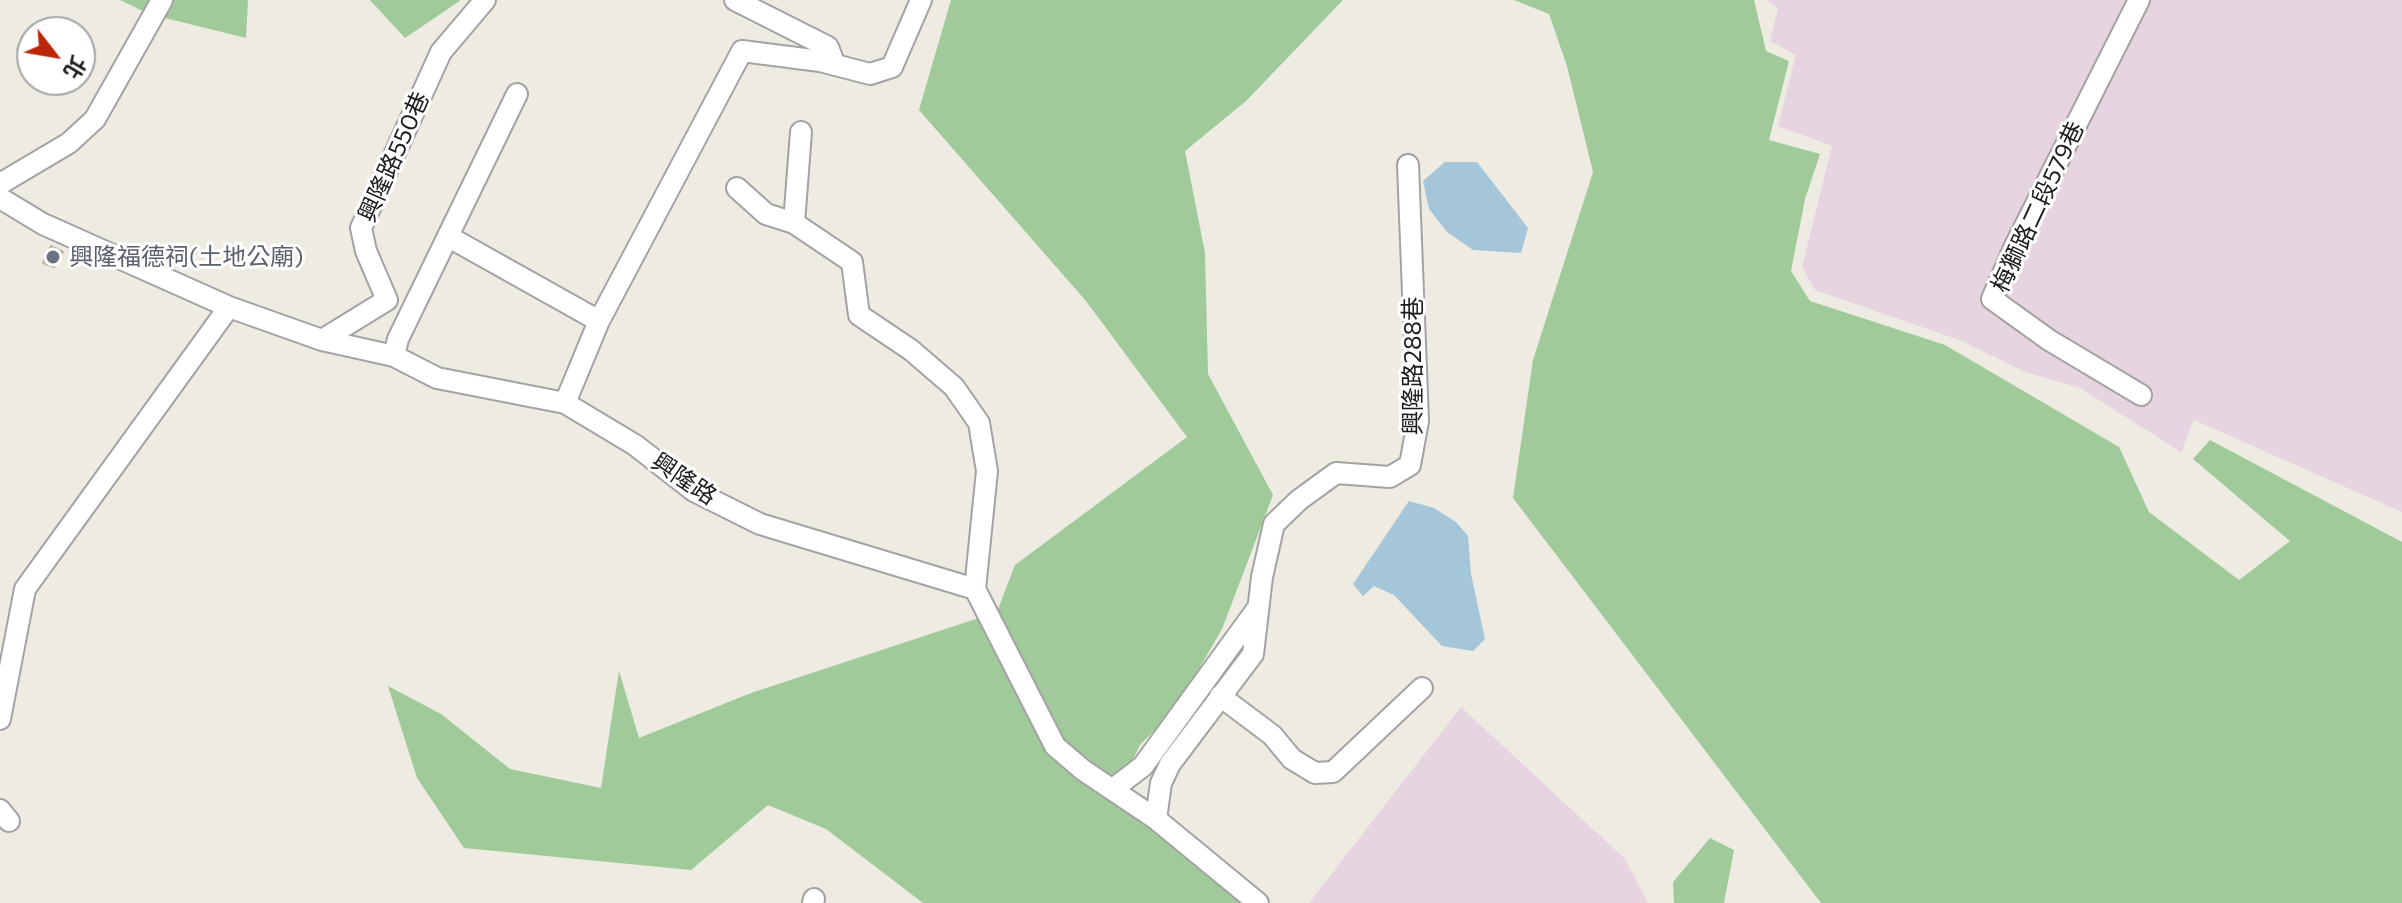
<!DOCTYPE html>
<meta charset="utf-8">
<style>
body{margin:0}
#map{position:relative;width:2402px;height:903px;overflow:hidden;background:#edebe2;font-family:Commissioner,"Noto Sans TC",sans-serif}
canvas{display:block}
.north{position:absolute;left:16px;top:16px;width:80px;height:80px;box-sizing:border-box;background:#fff;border:2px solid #a4a4a4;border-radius:50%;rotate:121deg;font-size:22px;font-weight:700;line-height:32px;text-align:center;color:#1c1c1c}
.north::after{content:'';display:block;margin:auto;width:28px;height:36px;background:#bc270c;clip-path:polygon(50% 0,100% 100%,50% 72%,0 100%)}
</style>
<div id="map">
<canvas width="2402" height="903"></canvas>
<div class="north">北</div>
</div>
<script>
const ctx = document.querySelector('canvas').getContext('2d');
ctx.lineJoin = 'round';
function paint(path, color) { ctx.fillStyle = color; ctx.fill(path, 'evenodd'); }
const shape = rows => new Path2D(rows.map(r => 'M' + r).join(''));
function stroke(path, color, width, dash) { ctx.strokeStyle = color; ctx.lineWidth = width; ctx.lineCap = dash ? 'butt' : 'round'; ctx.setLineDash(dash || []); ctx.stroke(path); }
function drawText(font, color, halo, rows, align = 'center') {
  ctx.font = font + ' Commissioner,"Noto Sans TC",sans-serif'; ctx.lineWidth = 6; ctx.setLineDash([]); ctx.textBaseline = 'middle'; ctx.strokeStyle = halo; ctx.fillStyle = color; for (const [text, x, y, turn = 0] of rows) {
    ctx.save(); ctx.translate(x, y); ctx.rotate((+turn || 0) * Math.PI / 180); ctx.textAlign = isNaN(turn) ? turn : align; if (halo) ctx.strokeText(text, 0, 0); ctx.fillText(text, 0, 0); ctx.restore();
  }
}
paint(shape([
 [1767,0,2402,0,2402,512,2194,420,2181,452,2080,388,2025,372,1962,341,1815,290,1802,267,1832,146,1778,126,1796,55,1770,41,1778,8],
 [1461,707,1625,859,1648,903,1309,903]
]), '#e6d5e0');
paint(shape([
 [120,0,248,0,246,38,149,14],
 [370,0,461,0,405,38],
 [951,0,1343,0,1246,101,1185,151,1205,253,1208,374,1273,495,1222,629,1177,707,1140,745,1114,798,1246,903,923,903,826,829,768,805,691,870,464,848,417,778,388,686,441,714,510,769,601,788,619,671,639,738,751,693,997,612,1015,565,1187,437,1086,301,919,110],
 [1514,0,1754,0,1766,51,1789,61,1769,140,1820,154,1805,199,1791,271,1810,301,1945,345,2119,447,2149,512,2239,580,2290,541,2193,459,2210,440,2402,542,2402,903,1821,903,1513,498,1533,360,1593,172,1567,66,1549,14],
 [1710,838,1734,850,1724,903,1674,903,1673,882]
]), '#a0ca99');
paint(shape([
 [1445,162,1477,162,1528,228,1521,253,1473,250,1447,232,1429,209,1423,181],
 [1409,501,1434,508,1456,522,1468,536,1471,574,1485,639,1473,651,1442,646,1394,595,1374,586,1363,596,1353,584]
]), '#a5c5d8');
const building = shape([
 [51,246,63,252,54,267,43,263,51,246]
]);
paint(building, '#b9b4ac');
stroke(building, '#bdb4a6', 2);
const minor = shape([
 [735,0,828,47,835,65],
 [2139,0,2014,248,1992,299,2049,340,2141,395],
 [0,184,69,143,95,119,162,0],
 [737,188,766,214,794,223,852,262,859,315,911,350,954,387,979,423,987,471,975,589],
 [0,198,43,224,229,307,322,340,394,356,437,378,565,403,635,445,694,491,760,524,975,589,1055,746,1083,770,1156,819,1258,903],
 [794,223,801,132],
 [449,237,599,321],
 [322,340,387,300,366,251,361,228,441,52,485,0],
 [394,356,398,339,517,94],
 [565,403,599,321,742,51,820,61,870,74,892,67,921,0],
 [1220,696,1272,735,1292,759,1315,773,1333,772,1422,688],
 [0,719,25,589,229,307],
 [1113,789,1143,766,1257,609],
 [0,810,9,821],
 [1156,819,1161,783,1170,764,1253,654,1262,577,1274,524,1299,500,1336,473,1390,477,1410,465,1418,421,1408,165],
 [813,903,814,899]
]);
stroke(minor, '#a3a3a3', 24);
stroke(minor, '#fff', 20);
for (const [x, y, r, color] of [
 [53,257,8,"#6b7280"]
]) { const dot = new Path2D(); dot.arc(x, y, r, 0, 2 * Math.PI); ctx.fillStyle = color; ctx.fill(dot); stroke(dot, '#fff', 3); }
drawText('24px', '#1c1c1c', '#fff', [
 ["興隆路550巷",394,157,-66],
 ["梅獅路二段579巷",2038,207,-65],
 ["興隆路288巷",1413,366,-90],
 ["興隆路",684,479,34]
]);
drawText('24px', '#5b616d', '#fff', [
 ["興隆福德祠(土地公廟)",69,257]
], 'left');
</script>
